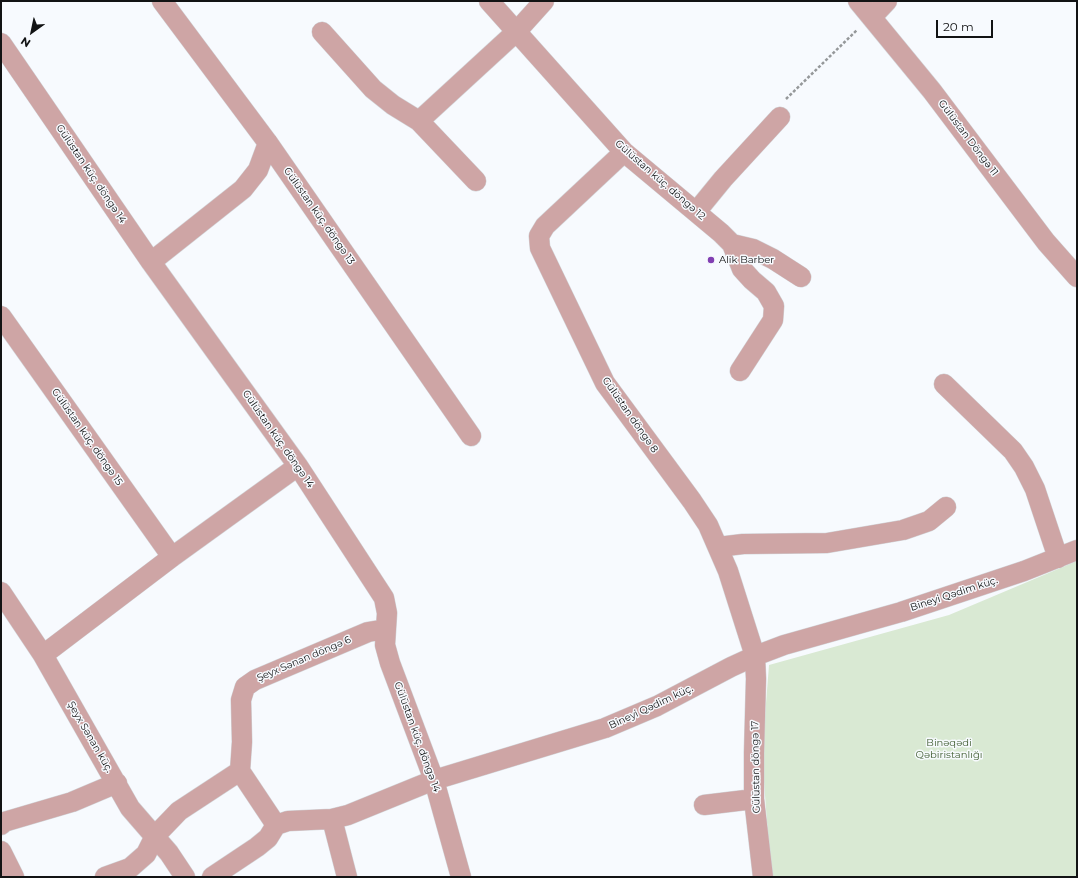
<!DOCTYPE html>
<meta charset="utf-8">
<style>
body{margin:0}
#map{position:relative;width:1078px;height:878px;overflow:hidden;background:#f7fafe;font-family:Montserrat,sans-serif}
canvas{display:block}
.frame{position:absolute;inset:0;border:2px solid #121314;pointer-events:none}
.north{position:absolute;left:12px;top:12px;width:40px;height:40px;-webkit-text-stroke:3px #f7fafe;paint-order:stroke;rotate:213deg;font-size:11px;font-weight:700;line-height:16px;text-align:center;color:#121314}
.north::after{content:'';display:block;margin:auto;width:14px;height:18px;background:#121314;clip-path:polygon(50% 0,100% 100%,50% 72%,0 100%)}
.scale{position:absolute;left:936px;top:20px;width:57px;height:18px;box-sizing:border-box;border:2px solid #121314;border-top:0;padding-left:5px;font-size:12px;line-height:14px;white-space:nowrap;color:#121314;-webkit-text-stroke:3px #f7fafe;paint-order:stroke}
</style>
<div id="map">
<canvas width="1078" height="878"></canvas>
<div class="frame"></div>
<div class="north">N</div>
<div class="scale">20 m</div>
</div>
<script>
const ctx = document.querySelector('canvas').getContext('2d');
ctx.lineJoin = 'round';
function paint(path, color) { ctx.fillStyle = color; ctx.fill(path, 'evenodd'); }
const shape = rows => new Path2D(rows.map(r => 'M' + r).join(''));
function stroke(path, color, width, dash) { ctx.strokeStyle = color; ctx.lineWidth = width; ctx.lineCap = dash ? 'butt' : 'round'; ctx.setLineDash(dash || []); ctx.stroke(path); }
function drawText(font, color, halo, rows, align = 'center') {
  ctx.font = font + ' Montserrat,sans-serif'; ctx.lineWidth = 3; ctx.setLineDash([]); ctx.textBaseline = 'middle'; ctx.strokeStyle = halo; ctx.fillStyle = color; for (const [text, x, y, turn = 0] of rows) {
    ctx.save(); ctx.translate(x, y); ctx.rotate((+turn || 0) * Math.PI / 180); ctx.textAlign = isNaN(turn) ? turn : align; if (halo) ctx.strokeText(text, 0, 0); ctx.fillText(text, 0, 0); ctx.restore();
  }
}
paint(shape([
 [1077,561,1077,877,771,877,762,754,769,665,949,615]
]), '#d9e9d3');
const minor = shape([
 [162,1,268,143,471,436],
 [489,1,624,152,721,233,732,244,742,269,752,280,766,292,774,306,773,320,740,371],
 [858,1,932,91,1046,242,1077,277],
 [872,17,887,1],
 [322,32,373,89,393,105,419,121,476,181],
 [1,43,151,262,298,466,384,598,387,613,385,645,390,663,434,780,461,877],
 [419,121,517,31,544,1],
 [624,152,545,226,539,236,540,248,605,383,692,501,708,525,728,571,755,656,756,679,754,753,754,799,763,877],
 [696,212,723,179,780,117],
 [732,244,753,249,773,259,801,277],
 [151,262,243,189,258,170,268,143],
 [1,316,172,557],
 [944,384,1013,451,1024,467,1035,489,1058,558],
 [718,547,743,544,827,543,903,530,929,521,946,507],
 [1,592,43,655,130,808,169,853,185,877],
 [43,655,172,557,298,466],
 [240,771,276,825],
 [704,805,754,799],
 [332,819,347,877],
 [1,825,4,822,72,802,117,783],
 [1,851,14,877],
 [105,877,130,868,146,854,155,836,179,811,240,771,242,742,241,700,245,687,255,680,368,632,386,629],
 [212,877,257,847,268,838,276,825,288,821,332,819,348,815,434,780,605,728,657,706,731,667,755,656,784,645,901,612,1024,571,1077,550]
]);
stroke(minor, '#d2d5d9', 21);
stroke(shape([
 [786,99,857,30]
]), '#95989a', 2.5, [3, 2]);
stroke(minor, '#cea5a5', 20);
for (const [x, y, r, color] of [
 [711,260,4,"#813eb2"]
]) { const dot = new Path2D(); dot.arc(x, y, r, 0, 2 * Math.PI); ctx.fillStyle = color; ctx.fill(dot); stroke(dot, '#f7fafe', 1.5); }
drawText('10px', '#121314', '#f7fafe', [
 ["Gülüstan Döngə 11",968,138,53],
 ["Gülüstan küç. döngə 14",91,174,56],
 ["Gülüstan küç. döngə 12",660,180,41],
 ["Gülüstan küç. döngə 13",319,216,55],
 ["Gülüstan döngə 8",630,415,55],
 ["Gülüstan küç. döngə 15",87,437,55],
 ["Gülüstan küç. döngə 14",278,439,55],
 ["Bineyi Qədim küç.",954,594,-18],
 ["Şeyx Sənan döngə 6",304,659,-23],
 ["Bineyi Qədim küç.",651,707,-25],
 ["Şeyx Sənan küç.",90,737,60],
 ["Gülüstan küç. döngə 14",417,737,70],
 ["Gülüstan döngə 17",756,767,-91]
]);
drawText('10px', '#121314', '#f7fafe', [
 ["Alik Barber",719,260]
], 'left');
drawText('10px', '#415e32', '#f7fafe', [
 ["Binəqədi",949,743],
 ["Qəbiristanlığı",949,755]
]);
</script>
